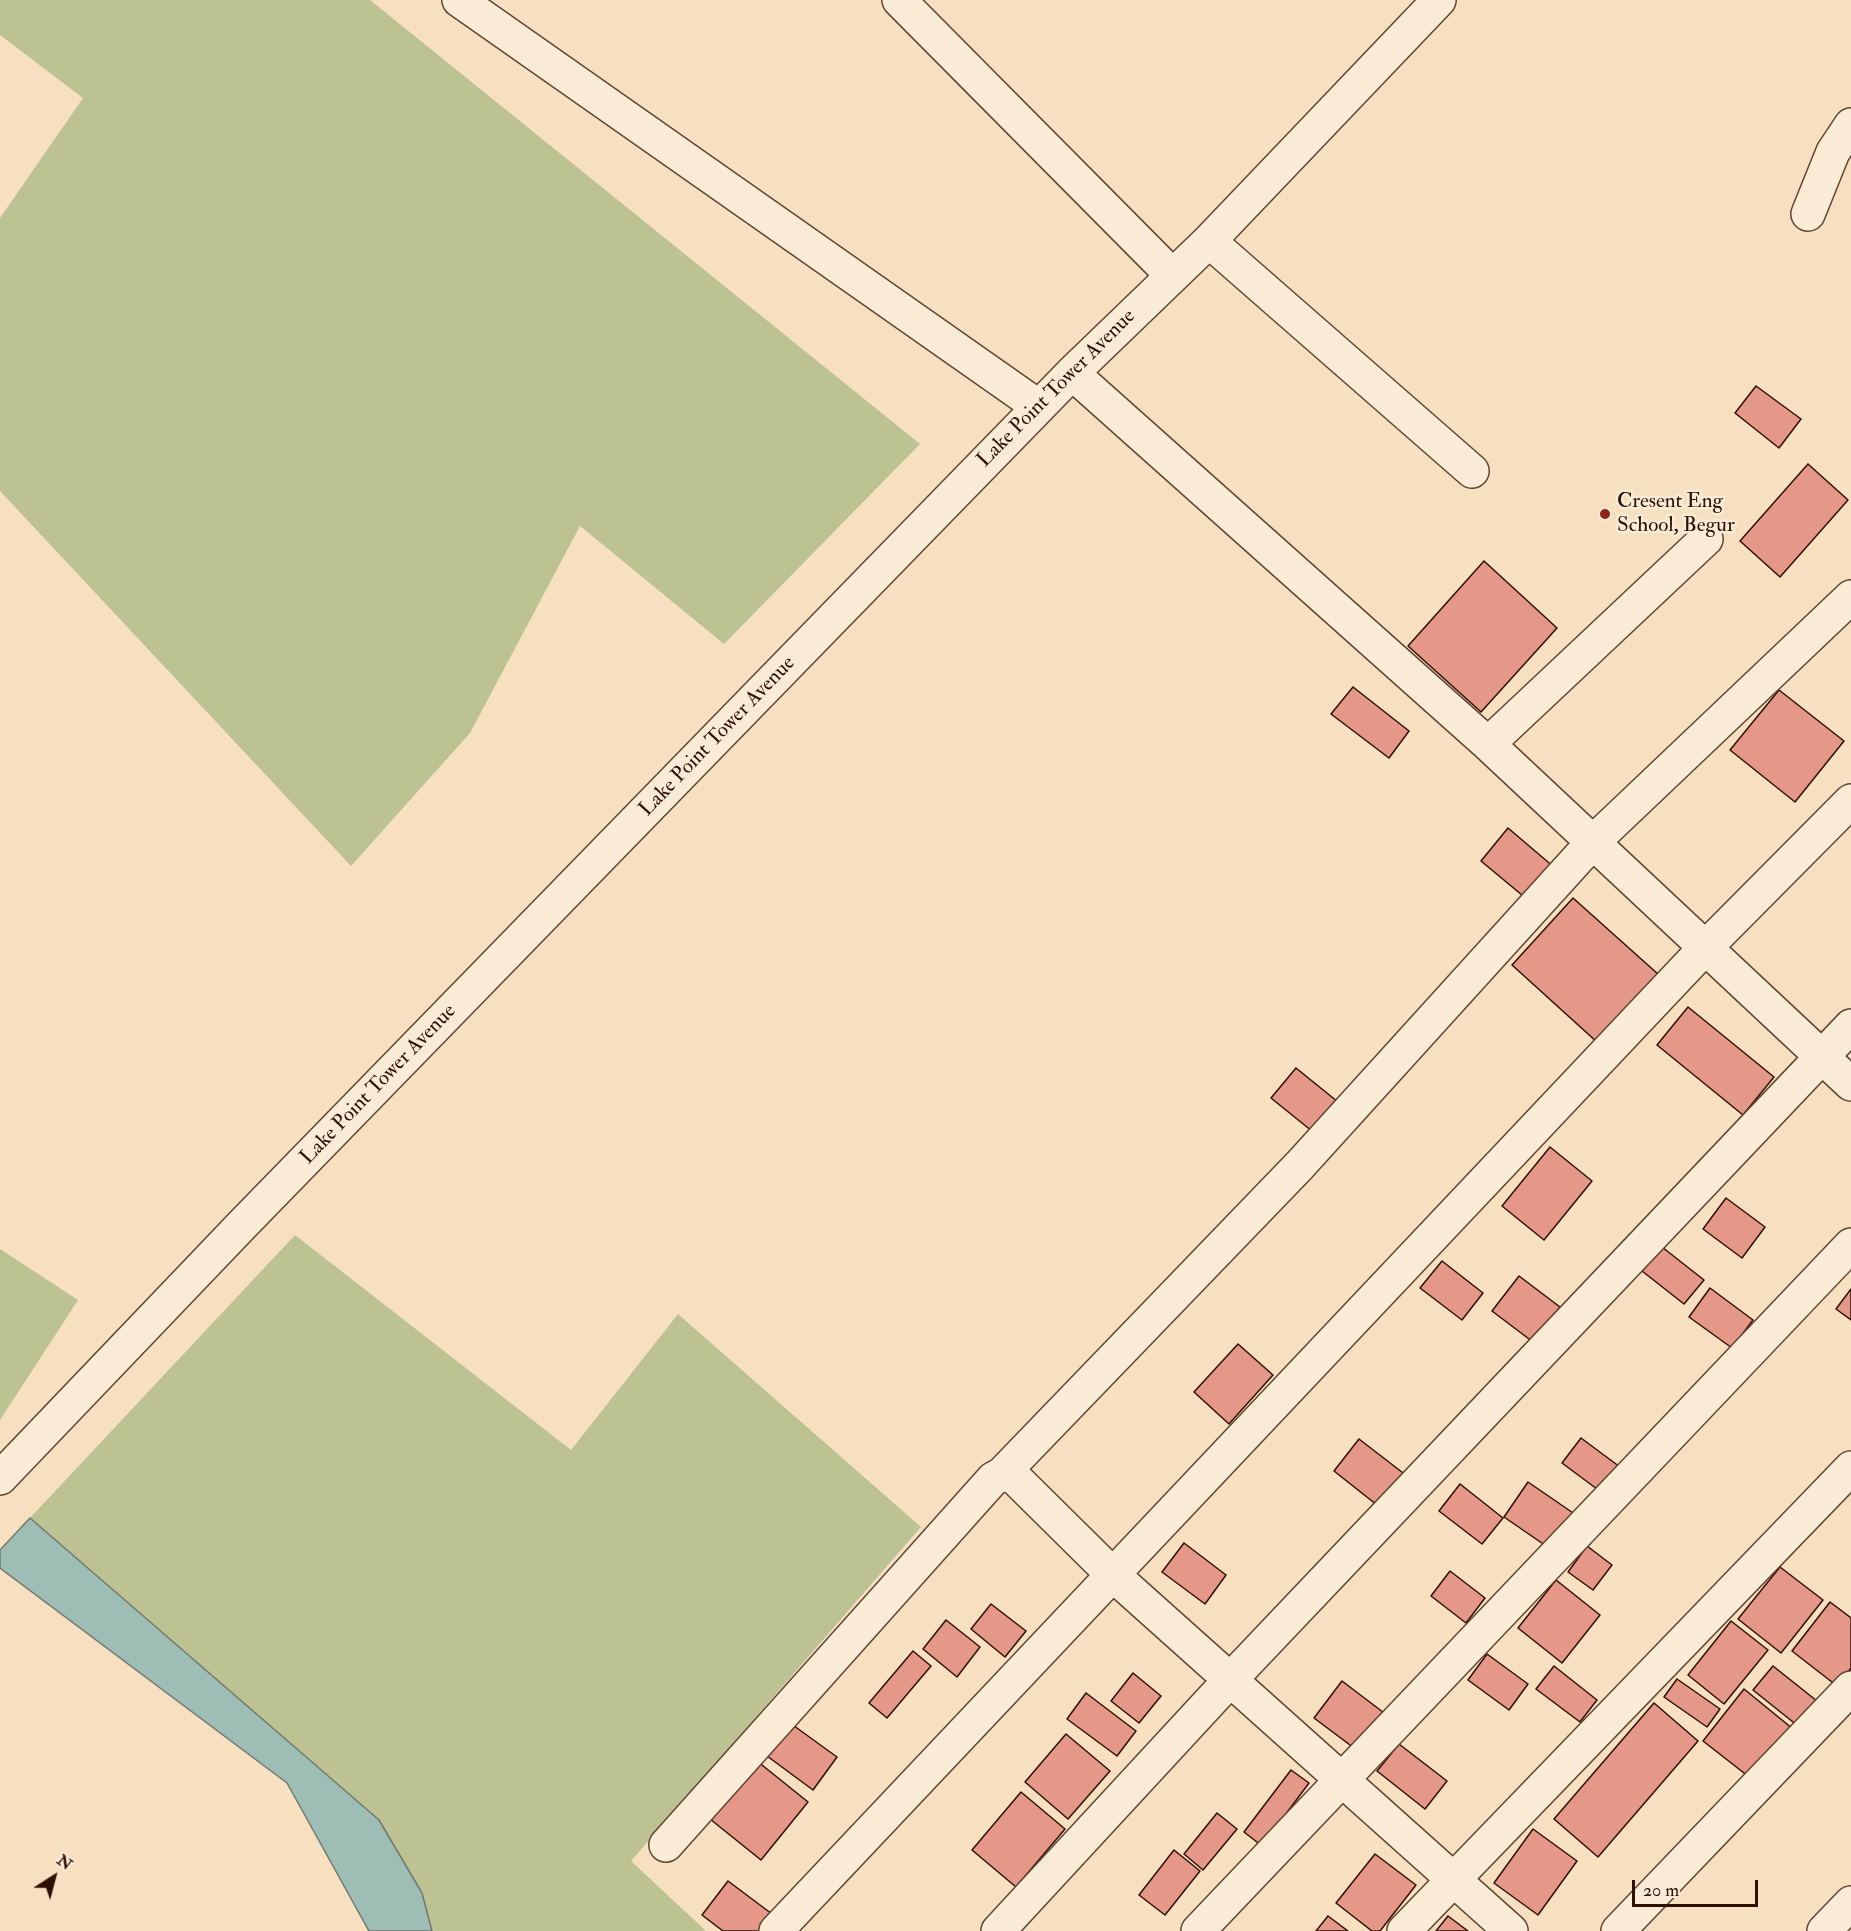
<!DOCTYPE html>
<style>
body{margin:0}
#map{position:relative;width:1851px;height:1931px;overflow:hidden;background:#f6e0c0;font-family:"IM FELL Double Pica",serif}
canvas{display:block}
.north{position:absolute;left:24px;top:1847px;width:60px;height:60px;-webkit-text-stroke:4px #f9ebd6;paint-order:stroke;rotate:36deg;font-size:16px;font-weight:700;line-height:24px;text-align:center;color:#311004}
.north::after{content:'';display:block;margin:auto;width:21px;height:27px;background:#311004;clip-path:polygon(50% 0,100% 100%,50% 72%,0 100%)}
.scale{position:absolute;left:1632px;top:1880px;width:126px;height:27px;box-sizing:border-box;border:3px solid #311004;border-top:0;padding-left:8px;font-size:18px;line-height:21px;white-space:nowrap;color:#311004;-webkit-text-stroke:4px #f9ebd6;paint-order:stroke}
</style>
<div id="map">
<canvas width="1851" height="1931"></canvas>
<div class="north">N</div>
<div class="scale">20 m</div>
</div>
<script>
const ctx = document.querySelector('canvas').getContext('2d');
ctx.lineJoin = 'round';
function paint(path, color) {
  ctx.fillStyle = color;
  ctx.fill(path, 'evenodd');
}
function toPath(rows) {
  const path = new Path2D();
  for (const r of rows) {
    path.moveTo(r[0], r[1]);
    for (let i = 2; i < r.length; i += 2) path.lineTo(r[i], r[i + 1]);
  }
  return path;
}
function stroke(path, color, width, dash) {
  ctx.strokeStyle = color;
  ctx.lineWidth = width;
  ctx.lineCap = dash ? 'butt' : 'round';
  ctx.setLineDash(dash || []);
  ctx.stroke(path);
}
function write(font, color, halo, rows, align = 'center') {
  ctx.font = font + ' "IM FELL Double Pica",serif';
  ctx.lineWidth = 5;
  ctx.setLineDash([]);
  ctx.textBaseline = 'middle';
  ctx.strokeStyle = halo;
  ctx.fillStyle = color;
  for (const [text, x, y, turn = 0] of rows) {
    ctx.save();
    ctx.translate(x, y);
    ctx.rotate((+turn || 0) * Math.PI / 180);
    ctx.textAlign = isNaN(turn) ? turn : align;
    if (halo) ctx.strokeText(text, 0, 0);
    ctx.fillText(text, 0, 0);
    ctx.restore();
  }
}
paint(toPath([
 [0,0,370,0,920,444,724,644,580,526,470,733,351,866,0,491,0,218,83,98,0,35],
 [295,1235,571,1450,678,1314,921,1527,631,1861,706,1931,432,1931,422,1893,379,1820,30,1518],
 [0,1249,78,1300,0,1420]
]), '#bdc292');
const water = toPath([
 [30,1518,379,1820,422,1893,432,1931,369,1931,287,1783,0,1568,0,1550,30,1518]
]);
paint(water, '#9dbdb5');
stroke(water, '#72786e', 1.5);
const building = toPath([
 [1756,386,1801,419,1779,448,1735,413,1756,386],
 [1808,464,1848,500,1780,577,1740,541,1808,464],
 [1484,561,1557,628,1481,712,1408,646,1484,561],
 [1353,687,1409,731,1389,758,1331,714,1353,687],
 [1779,690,1844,741,1795,802,1730,750,1779,690],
 [1508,828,1555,868,1528,900,1481,861,1508,828],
 [1573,898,1659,975,1598,1043,1512,965,1573,898],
 [1688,1007,1774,1077,1743,1115,1657,1045,1688,1007],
 [1296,1068,1343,1106,1318,1136,1271,1098,1296,1068],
 [1550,1147,1592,1181,1544,1240,1502,1206,1550,1147],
 [1726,1198,1765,1227,1742,1258,1703,1229,1726,1198],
 [1662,1247,1704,1280,1684,1304,1642,1271,1662,1247],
 [1442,1261,1483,1293,1462,1320,1420,1288,1442,1261],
 [1519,1276,1560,1307,1533,1342,1492,1311,1519,1276],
 [1710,1288,1753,1320,1732,1348,1689,1317,1710,1288],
 [1851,1289,1851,1320,1836,1309,1851,1289],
 [1238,1344,1273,1375,1229,1424,1194,1392,1238,1344],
 [1581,1438,1624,1470,1605,1495,1562,1463,1581,1438],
 [1359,1439,1407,1476,1382,1509,1334,1471,1359,1439],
 [1528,1482,1576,1515,1552,1550,1504,1517,1528,1482],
 [1460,1484,1503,1518,1482,1544,1439,1511,1460,1484],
 [1184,1543,1226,1575,1205,1604,1162,1572,1184,1543],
 [1587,1546,1612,1565,1593,1590,1568,1572,1587,1546],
 [1780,1567,1823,1600,1781,1653,1738,1619,1780,1567],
 [1450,1571,1485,1598,1466,1623,1431,1596,1450,1571],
 [1556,1580,1600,1615,1562,1663,1518,1628,1556,1580],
 [1830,1602,1851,1618,1851,1668,1837,1686,1792,1651,1830,1602],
 [991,1604,1026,1631,1005,1657,971,1629,991,1604],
 [946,1620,980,1647,957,1677,923,1649,946,1620],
 [1731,1621,1768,1650,1724,1704,1688,1675,1731,1621],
 [913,1651,931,1666,887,1718,869,1703,913,1651],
 [1487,1654,1528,1684,1509,1710,1468,1680,1487,1654],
 [1554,1666,1597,1700,1580,1722,1536,1689,1554,1666],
 [1773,1666,1822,1705,1803,1730,1753,1690,1773,1666],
 [1133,1673,1161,1696,1139,1723,1111,1701,1133,1673],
 [1677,1679,1720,1709,1707,1727,1664,1697,1677,1679],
 [1342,1681,1392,1719,1362,1754,1314,1718,1342,1681],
 [1744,1689,1793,1729,1753,1780,1703,1741,1744,1689],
 [1086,1693,1136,1731,1117,1756,1067,1719,1086,1693],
 [1654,1703,1698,1741,1598,1857,1554,1819,1654,1703],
 [790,1723,837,1757,813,1790,767,1756,790,1723],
 [1066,1734,1110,1771,1068,1819,1025,1782,1066,1734],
 [1399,1744,1447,1781,1425,1809,1377,1771,1399,1744],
 [757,1761,808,1802,761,1860,710,1819,757,1761],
 [1291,1770,1309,1783,1262,1846,1244,1832,1291,1770],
 [1021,1792,1065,1829,1016,1887,972,1850,1021,1792],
 [1217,1813,1237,1829,1203,1870,1184,1854,1217,1813],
 [1533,1829,1577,1861,1538,1915,1494,1883,1533,1829],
 [1174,1850,1200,1871,1165,1915,1139,1895,1174,1850],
 [1375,1854,1416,1885,1380,1931,1372,1931,1336,1903,1375,1854],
 [728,1881,772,1914,759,1931,723,1931,702,1915,728,1881],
 [1328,1916,1348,1931,1316,1931,1328,1916],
 [1448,1916,1468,1931,1436,1931,1448,1916]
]);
paint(building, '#e59887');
stroke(building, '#311004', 1.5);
const minor = toPath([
 [459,0,1039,407],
 [899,0,1172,275],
 [1808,214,1833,152,1851,125],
 [1209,241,1472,471],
 [1072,373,1488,744,1851,1084],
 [1488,744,1706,539],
 [1002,1474,1014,1477,1112,1574,1511,1931],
 [0,1478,242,1225,1072,373,1209,241,1439,0],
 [666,1845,993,1479,1002,1474,1300,1165,1593,842,1851,597],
 [776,1931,1705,948,1851,801],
 [998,1931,1230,1680,1851,1026],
 [1198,1931,1851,1245],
 [1404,1931,1851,1468],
 [1618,1931,1851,1688],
 [1824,1931,1851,1903]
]);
stroke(minor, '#624433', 36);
stroke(minor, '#f9ebd6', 33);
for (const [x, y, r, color] of [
 [1605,514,6,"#8f2418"]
]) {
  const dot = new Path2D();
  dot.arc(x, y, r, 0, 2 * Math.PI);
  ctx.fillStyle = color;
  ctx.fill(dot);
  stroke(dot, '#f9ebd6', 2);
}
write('21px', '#311004', '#f9ebd6', [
 ["Lake Point Tower Avenue",1057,389,-45],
 ["Lake Point Tower Avenue",718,737,-46],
 ["Lake Point Tower Avenue",379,1085,-46]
]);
write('21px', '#311004', '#f9ebd6', [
 ["Cresent Eng",1617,502],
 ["School, Begur",1617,526]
], 'left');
</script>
